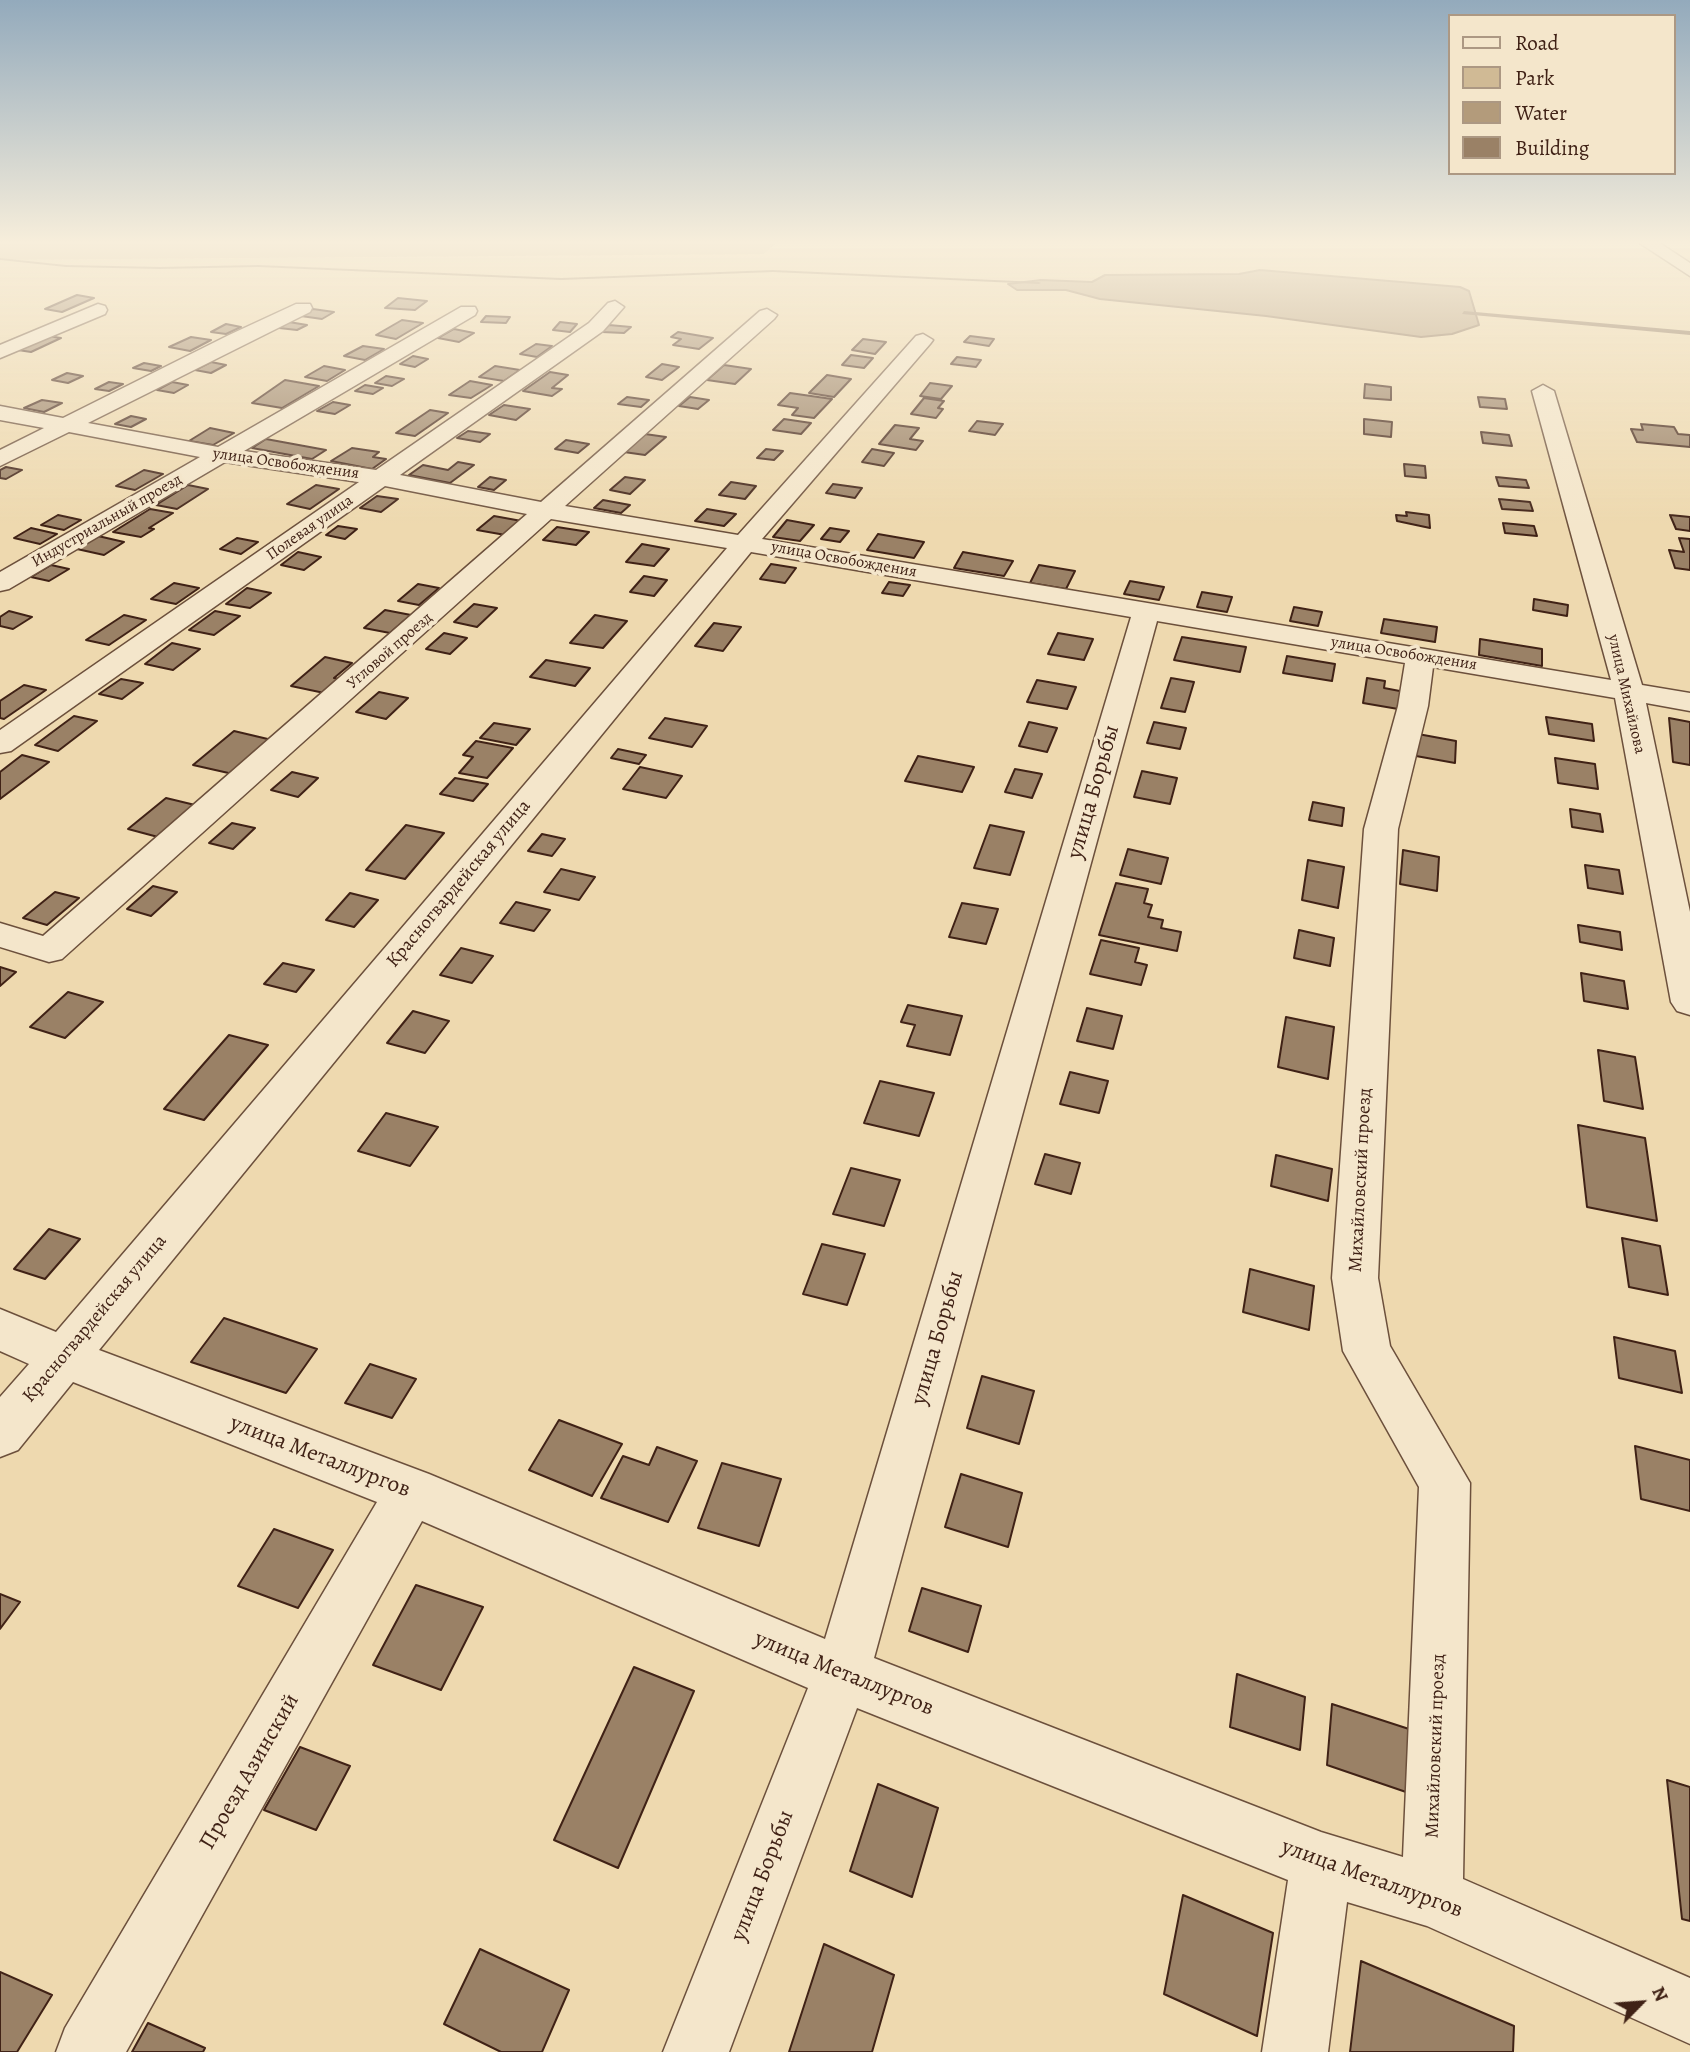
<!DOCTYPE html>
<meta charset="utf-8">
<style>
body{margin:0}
#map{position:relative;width:1690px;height:2052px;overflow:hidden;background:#eed9af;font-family:Alegreya,serif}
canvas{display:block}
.legend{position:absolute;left:1448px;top:14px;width:228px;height:161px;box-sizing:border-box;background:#f4e6cb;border:2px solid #ac9883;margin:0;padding:9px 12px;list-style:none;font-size:21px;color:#402216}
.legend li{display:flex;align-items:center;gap:14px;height:35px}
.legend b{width:35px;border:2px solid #ac9883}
.north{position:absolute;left:1606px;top:1968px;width:70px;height:70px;-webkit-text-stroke:5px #f4e6cb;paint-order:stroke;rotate:65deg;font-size:19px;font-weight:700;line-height:28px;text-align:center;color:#402216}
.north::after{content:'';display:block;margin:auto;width:24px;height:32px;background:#402216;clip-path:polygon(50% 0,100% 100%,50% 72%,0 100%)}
</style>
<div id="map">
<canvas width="1690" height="2052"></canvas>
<ul class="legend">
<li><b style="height:9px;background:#f4e6cb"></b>Road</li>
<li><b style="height:19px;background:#d0ba95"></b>Park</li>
<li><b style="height:19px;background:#b39b7b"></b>Water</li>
<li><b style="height:19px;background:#9a8166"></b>Building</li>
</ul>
<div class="north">N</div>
</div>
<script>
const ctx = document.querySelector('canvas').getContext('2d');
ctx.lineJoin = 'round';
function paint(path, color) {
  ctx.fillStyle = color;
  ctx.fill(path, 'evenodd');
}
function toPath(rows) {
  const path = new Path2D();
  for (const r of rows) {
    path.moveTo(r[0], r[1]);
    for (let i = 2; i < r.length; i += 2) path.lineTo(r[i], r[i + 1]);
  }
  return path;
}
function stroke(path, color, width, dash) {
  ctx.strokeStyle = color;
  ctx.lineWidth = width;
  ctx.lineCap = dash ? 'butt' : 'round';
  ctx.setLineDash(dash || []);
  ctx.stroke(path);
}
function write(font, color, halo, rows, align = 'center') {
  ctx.font = font + ' Alegreya,serif';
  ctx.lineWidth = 7;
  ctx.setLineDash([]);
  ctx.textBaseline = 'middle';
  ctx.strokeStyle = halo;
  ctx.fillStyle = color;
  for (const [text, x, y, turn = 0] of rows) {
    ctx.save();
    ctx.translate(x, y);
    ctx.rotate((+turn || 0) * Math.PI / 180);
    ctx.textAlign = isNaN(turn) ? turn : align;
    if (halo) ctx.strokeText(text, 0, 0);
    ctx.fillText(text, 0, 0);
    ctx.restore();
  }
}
paint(toPath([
 [0,240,779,240,764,254,0,260]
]), '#d0ba95');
const water = toPath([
 [1260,270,1460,287,1469,291,1479,325,1452,334,1421,337,1266,316,1100,299,1066,290,1017,290,1008,284,1041,280,1092,282,1105,275,1239,274,1260,270]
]);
paint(water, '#b39b7b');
stroke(water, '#856b53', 2);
paint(toPath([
 [0,258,66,265,160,267,258,265,561,278,773,270,1039,282,1041,283,1039,284,773,272,561,280,258,267,160,269,66,267,0,260,0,258],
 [1464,311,1690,331,1690,335,1462,314,1464,311]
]), '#856b53');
const building = toPath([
 [77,295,94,298,62,312,45,309,77,295],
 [398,298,427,301,415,310,385,308,398,298],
 [313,309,334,312,322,319,301,316,313,309],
 [486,316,510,317,506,323,481,322,486,316],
 [402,320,423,323,396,339,376,335,402,320],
 [289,322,307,325,297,330,279,328,289,322],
 [560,322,577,324,570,332,553,330,560,322],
 [226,324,241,327,226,334,211,332,226,324],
 [609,325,631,327,624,333,602,332,609,325],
 [454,329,474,333,459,342,438,338,454,329],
 [678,332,713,338,699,349,673,345,681,339,671,337,678,332],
 [48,336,61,338,31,352,18,350,48,336],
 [970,336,994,339,989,346,964,342,970,336],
 [191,337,211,340,190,351,169,347,191,337],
 [863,339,886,342,875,354,852,350,863,339],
 [536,344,552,346,537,357,520,354,536,344],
 [363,346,384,349,365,360,344,356,363,346],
 [851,355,873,358,864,368,842,365,851,355],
 [413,356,428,359,415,367,400,364,413,356],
 [957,357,981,360,976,367,951,364,957,357],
 [211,362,226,365,211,373,195,370,211,362],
 [144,363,161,366,151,371,133,368,144,363],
 [662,364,679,367,662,380,646,377,662,364],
 [724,365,751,369,735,384,707,380,724,365],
 [324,366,345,370,327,381,305,377,324,366],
 [495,366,520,370,504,381,479,377,495,366],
 [550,372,568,375,552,388,562,389,552,396,523,391,550,372],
 [67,373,83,376,68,383,52,380,67,373],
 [827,375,851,379,834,397,809,393,827,375],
 [386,376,404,379,392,386,375,383,386,376],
 [285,380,319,386,282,408,252,403,285,380],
 [470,381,492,385,471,398,449,395,470,381],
 [109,382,123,384,109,391,95,389,109,382],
 [172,382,188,385,174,393,157,390,172,382],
 [930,383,952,386,941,399,920,396,930,383],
 [1365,384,1391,387,1391,400,1364,398,1365,384],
 [365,385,383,388,373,394,355,391,365,385],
 [790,393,832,399,814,418,792,415,798,408,778,405,790,393],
 [627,397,649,400,641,407,618,404,627,397],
 [690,397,709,400,698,409,679,406,690,397],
 [1478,397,1505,399,1507,409,1480,407,1478,397],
 [924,398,944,401,938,408,943,409,936,418,911,414,924,398],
 [42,400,62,403,44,412,24,408,42,400],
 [333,402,350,405,335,414,317,411,333,402],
 [504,405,530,409,516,420,489,415,504,405],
 [430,410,448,413,415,436,396,433,430,410],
 [131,416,146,419,131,427,115,424,131,416],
 [784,419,811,423,801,434,773,430,784,419],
 [1364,419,1392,422,1391,437,1364,434,1364,419],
 [977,421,1003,424,995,435,969,431,977,421],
 [1641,424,1674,427,1678,434,1690,435,1690,447,1637,442,1631,429,1643,430,1641,424],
 [895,425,919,428,910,439,923,441,916,450,879,444,895,425],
 [210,428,234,433,213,445,189,441,210,428],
 [468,431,490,434,480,442,457,438,468,431],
 [1481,432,1509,435,1512,446,1483,443,1481,432],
 [645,434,666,437,645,455,624,452,645,434],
 [266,439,326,450,312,459,252,448,266,439],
 [566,440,589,444,578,453,555,449,566,440],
 [352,448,379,452,373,457,386,459,372,469,331,461,352,448],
 [766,449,783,451,774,460,757,458,766,449],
 [872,449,894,453,884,466,862,462,872,449],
 [458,462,474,465,450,483,409,475,423,465,448,470,458,462],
 [1404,464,1425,466,1426,478,1405,476,1404,464],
 [6,467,22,470,6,479,0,478,0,470,6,467],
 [144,470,163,474,135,490,116,486,144,470],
 [490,477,506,480,494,490,478,487,490,477],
 [625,477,645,480,630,494,610,490,625,477],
 [1496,477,1526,480,1529,488,1499,486,1496,477],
 [731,482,756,486,745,499,719,495,731,482],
 [833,484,862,488,855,498,826,493,833,484],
 [188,485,208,489,177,509,156,505,188,485],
 [316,485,339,489,310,509,287,504,316,485],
 [377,496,398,499,381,512,360,508,377,496],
 [1499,499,1530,502,1533,511,1502,509,1499,499],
 [603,500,630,505,621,513,594,508,603,500],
 [150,509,173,513,149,528,154,529,141,537,113,532,150,509],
 [707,509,736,514,724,526,695,521,707,509],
 [1406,512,1429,515,1430,528,1397,521,1396,515,1407,516,1406,512],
 [58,515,81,520,64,530,41,525,58,515],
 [1670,515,1690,517,1690,531,1676,529,1670,515],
 [494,516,527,522,511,536,477,530,494,516],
 [787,520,814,525,800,541,773,537,787,520],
 [1503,523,1534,526,1537,536,1505,533,1503,523],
 [338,526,357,529,345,539,326,535,338,526],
 [557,527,589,532,576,545,543,540,557,527],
 [31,528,57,534,40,544,14,538,31,528],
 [830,528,849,531,840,542,821,539,830,528],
 [878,534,924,542,914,558,867,550,878,534],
 [98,536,124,542,104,555,77,549,98,536],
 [237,538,258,542,241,554,220,549,237,538],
 [1679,538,1690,539,1690,570,1675,568,1669,550,1684,552,1679,538],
 [642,544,669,549,654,566,626,562,642,544],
 [298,552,321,557,304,570,281,565,298,552],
 [963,552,1013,561,1004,576,954,568,963,552],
 [771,564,796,568,785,583,760,579,771,564],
 [51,565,69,569,49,581,31,577,51,565],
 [1039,565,1075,571,1066,589,1030,583,1039,565],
 [644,576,667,580,654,596,630,592,644,576],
 [1130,581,1164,587,1159,600,1124,594,1130,581],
 [889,582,910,585,903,596,882,593,889,582],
 [174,583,199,588,176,604,151,599,174,583],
 [418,584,439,588,419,605,398,601,418,584],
 [247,588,271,593,250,608,226,604,247,588],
 [1202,592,1232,597,1227,612,1197,607,1202,592],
 [1534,599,1568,605,1567,616,1533,610,1534,599],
 [474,604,497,608,477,627,454,622,474,604],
 [1294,607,1322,612,1318,626,1290,621,1294,607],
 [385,610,411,615,390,633,364,628,385,610],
 [9,611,32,617,13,629,0,626,0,617,9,611],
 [215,611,240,616,214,635,189,630,215,611],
 [124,615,146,620,109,645,86,640,124,615],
 [595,615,627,621,603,648,570,643,595,615],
 [1384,619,1437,627,1435,642,1381,633,1384,619],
 [714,623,741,627,723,651,695,646,714,623],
 [444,633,467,638,450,654,426,649,444,633],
 [1058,633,1093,639,1084,660,1048,654,1058,633],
 [1182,637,1246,647,1240,672,1174,660,1182,637],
 [1480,639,1542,649,1542,666,1479,655,1480,639],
 [172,643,200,649,173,670,145,664,172,643],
 [1287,656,1335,664,1332,681,1283,673,1287,656],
 [325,657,352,663,334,678,345,680,329,694,291,686,325,657],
 [546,660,590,668,575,686,530,677,546,660],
 [1171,678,1194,682,1185,712,1161,708,1171,678],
 [1367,678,1385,681,1384,688,1405,692,1404,710,1363,703,1367,678],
 [121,679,143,683,122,699,99,694,121,679],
 [1037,680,1076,687,1067,709,1027,702,1037,680],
 [24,685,46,690,4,719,0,718,0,701,24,685],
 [379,692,408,698,386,719,356,712,379,692],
 [74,716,97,721,58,751,35,745,74,716],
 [1546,717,1592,724,1594,741,1549,734,1546,717],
 [665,718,707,726,692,747,649,738,665,718],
 [1669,718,1690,722,1690,765,1673,762,1669,718],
 [1029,722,1057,728,1047,752,1019,746,1029,722],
 [1154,722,1186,728,1180,749,1147,743,1154,722],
 [494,723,530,729,516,745,480,738,494,723],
 [234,731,272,740,233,774,193,765,234,731],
 [1418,734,1456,741,1455,763,1416,756,1418,734],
 [476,741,513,748,487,778,459,773,473,757,463,755,476,741],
 [618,749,646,755,639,764,611,758,618,749],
 [22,755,49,762,0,799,0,772,22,755],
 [918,756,974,767,962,792,905,781,918,756],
 [1555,758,1595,764,1598,789,1558,783,1555,758],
 [640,767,682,776,666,798,623,789,640,767],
 [1015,769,1042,774,1032,798,1005,792,1015,769],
 [1142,771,1177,778,1170,804,1134,797,1142,771],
 [292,772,318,778,298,797,271,790,292,772],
 [455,778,488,784,473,801,440,794,455,778],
 [166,798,195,805,158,837,128,829,166,798],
 [1313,802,1344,808,1342,826,1309,820,1313,802],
 [1570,809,1600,814,1603,832,1572,827,1570,809],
 [232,823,255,828,233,849,209,843,232,823],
 [406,825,444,833,405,879,366,870,406,825],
 [990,825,1024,832,1010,875,974,868,990,825],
 [542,834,565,839,552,856,528,851,542,834],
 [1128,849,1168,858,1161,884,1120,875,1128,849],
 [1403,850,1439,857,1437,891,1400,884,1403,850],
 [1308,860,1344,867,1338,908,1302,900,1308,860],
 [1585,865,1619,870,1623,894,1588,888,1585,865],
 [561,869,595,877,579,900,544,892,561,869],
 [1116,883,1148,889,1144,903,1152,905,1148,917,1163,920,1161,928,1181,932,1177,951,1099,935,1116,883],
 [153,886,177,892,151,916,127,909,153,886],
 [55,892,79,898,47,925,23,918,55,892],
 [350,893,378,900,354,927,326,920,350,893],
 [516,902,550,910,534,931,500,923,516,902],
 [962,903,998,909,986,944,949,937,962,903],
 [1578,925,1620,932,1622,950,1580,942,1578,925],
 [1299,930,1334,938,1330,966,1294,958,1299,930],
 [1101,940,1139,948,1135,962,1147,965,1141,985,1090,974,1101,940],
 [461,948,493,956,472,983,440,975,461,948],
 [283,963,314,970,296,992,264,984,283,963],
 [0,967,16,972,0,986,0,967],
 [1581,973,1624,981,1628,1009,1584,1001,1581,973],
 [68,992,103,1002,65,1038,30,1027,68,992],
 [908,1005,962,1016,950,1055,907,1046,915,1025,901,1022,908,1005],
 [1087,1008,1122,1016,1113,1049,1077,1041,1087,1008],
 [413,1011,449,1021,425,1053,387,1043,413,1011],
 [1286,1017,1334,1027,1328,1079,1278,1067,1286,1017],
 [229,1035,268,1045,204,1120,164,1109,229,1035],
 [1598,1050,1635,1057,1643,1109,1604,1101,1598,1050],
 [1070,1072,1108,1081,1099,1113,1060,1104,1070,1072],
 [880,1081,934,1093,919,1136,864,1123,880,1081],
 [386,1113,438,1127,410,1166,358,1151,386,1113],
 [1578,1125,1645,1138,1657,1221,1587,1207,1578,1125],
 [1045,1154,1080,1163,1071,1194,1035,1184,1045,1154],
 [1276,1155,1332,1169,1328,1201,1271,1186,1276,1155],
 [851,1168,900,1180,884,1226,833,1214,851,1168],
 [49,1229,80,1239,45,1279,14,1269,49,1229],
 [1622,1238,1660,1246,1668,1295,1629,1287,1622,1238],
 [822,1244,865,1254,847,1305,803,1294,822,1244],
 [1250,1269,1314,1286,1309,1330,1243,1312,1250,1269],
 [224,1318,317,1349,286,1393,191,1362,224,1318],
 [1614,1337,1675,1351,1682,1393,1619,1378,1614,1337],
 [370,1364,416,1379,392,1418,345,1403,370,1364],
 [982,1376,1034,1391,1019,1444,967,1428,982,1376],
 [559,1420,622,1444,592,1496,529,1470,559,1420],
 [1635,1446,1690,1460,1690,1511,1641,1499,1635,1446],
 [657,1447,697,1461,668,1522,601,1498,623,1456,649,1465,657,1447],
 [722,1463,781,1479,759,1546,698,1528,722,1463],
 [961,1474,1022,1493,1008,1547,945,1527,961,1474],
 [274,1529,333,1550,298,1608,238,1586,274,1529],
 [416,1585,483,1607,441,1690,373,1665,416,1585],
 [922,1588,981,1606,968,1652,909,1631,922,1588],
 [0,1594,20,1602,0,1629,0,1594],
 [634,1667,694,1691,618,1868,554,1840,634,1667],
 [1237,1674,1305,1697,1300,1750,1230,1727,1237,1674],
 [1332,1704,1409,1729,1406,1792,1327,1765,1332,1704],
 [300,1747,350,1766,316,1830,264,1810,300,1747],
 [1667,1780,1690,1787,1690,1921,1682,1919,1667,1780],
 [878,1784,938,1808,912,1897,850,1871,878,1784],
 [1183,1895,1273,1933,1257,2036,1164,1994,1183,1895],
 [824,1944,894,1975,872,2052,789,2052,824,1944],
 [480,1949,569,1990,542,2052,501,2052,444,2024,480,1949],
 [1361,1961,1514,2026,1513,2052,1350,2052,1361,1961],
 [0,1972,52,1995,17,2052,0,2052,0,1972],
 [148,2023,205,2048,203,2052,132,2052,148,2023]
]);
paint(building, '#9a8166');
stroke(building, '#402216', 2);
const minor = toPath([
 [1635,240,1655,240,1690,263,1690,276,1635,240],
 [615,301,624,307,603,331,400,475,541,502,760,311,767,309,777,315,774,319,565,506,738,535,916,336,923,334,933,340,930,344,762,539,1611,680,1532,391,1543,385,1554,391,1642,685,1690,693,1690,711,1646,703,1690,912,1690,1015,1677,1011,1671,1002,1615,698,1433,667,1428,706,1398,829,1378,1278,1390,1346,1470,1483,1463,1879,1690,1978,1690,2044,1427,1926,1347,1902,1328,2052,1262,2052,1288,1880,857,1708,729,2052,663,2052,808,1688,422,1521,126,2052,56,2052,65,2028,377,1502,73,1382,18,1450,0,1457,0,1397,29,1364,0,1351,0,1309,56,1332,727,548,551,519,62,959,49,962,0,947,0,923,43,936,527,514,385,486,11,751,0,753,0,730,359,482,225,462,9,589,0,591,0,572,200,457,69,432,0,466,0,450,44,428,0,420,0,406,63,418,229,335,296,304,310,304,312,308,310,312,88,423,218,447,461,307,475,307,477,311,475,315,244,451,376,470,589,323,608,303,615,301],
 [751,552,1131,617,825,1639,429,1474,99,1350,751,552],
 [1157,621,1405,663,1398,706,1364,829,1332,1278,1343,1351,1419,1487,1403,1857,1321,1832,874,1658,1157,621],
 [98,304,105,306,107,310,105,314,0,358,0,345,98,304]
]);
stroke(minor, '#6c503c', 3);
paint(minor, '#f4e6cb');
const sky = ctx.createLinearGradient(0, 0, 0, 527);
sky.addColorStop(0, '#93aabc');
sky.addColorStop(0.46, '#f7eedb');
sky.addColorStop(1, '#f7eedb00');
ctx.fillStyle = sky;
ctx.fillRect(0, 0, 1690, 527);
write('16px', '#402216', '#f4e6cb', [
 ["улица Освобождения",286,464,8],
 ["Индустриальный проезд",107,521,-30],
 ["Полевая улица",310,528,-35],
 ["улица Освобождения",844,560,10],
 ["Угловой проезд",390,651,-41],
 ["улица Освобождения",1404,654,9],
 ["улица Михайлова",1626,694,77]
]);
write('19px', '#402216', '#f4e6cb', [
 ["Красногвардейская улица",459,884,-50],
 ["Михайловский проезд",1361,1180,-87],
 ["Красногвардейская улица",95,1319,-50],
 ["Михайловский проезд",1436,1746,-88]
]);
write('23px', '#402216', '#f4e6cb', [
 ["улица Борьбы",1094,792,-74],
 ["улица Борьбы",938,1338,-74],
 ["улица Металлургов",320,1457,21],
 ["улица Металлургов",844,1674,22],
 ["Проезд Азинский",250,1772,-60],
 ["улица Борьбы",763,1876,-69],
 ["улица Металлургов",1372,1879,20]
]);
</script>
